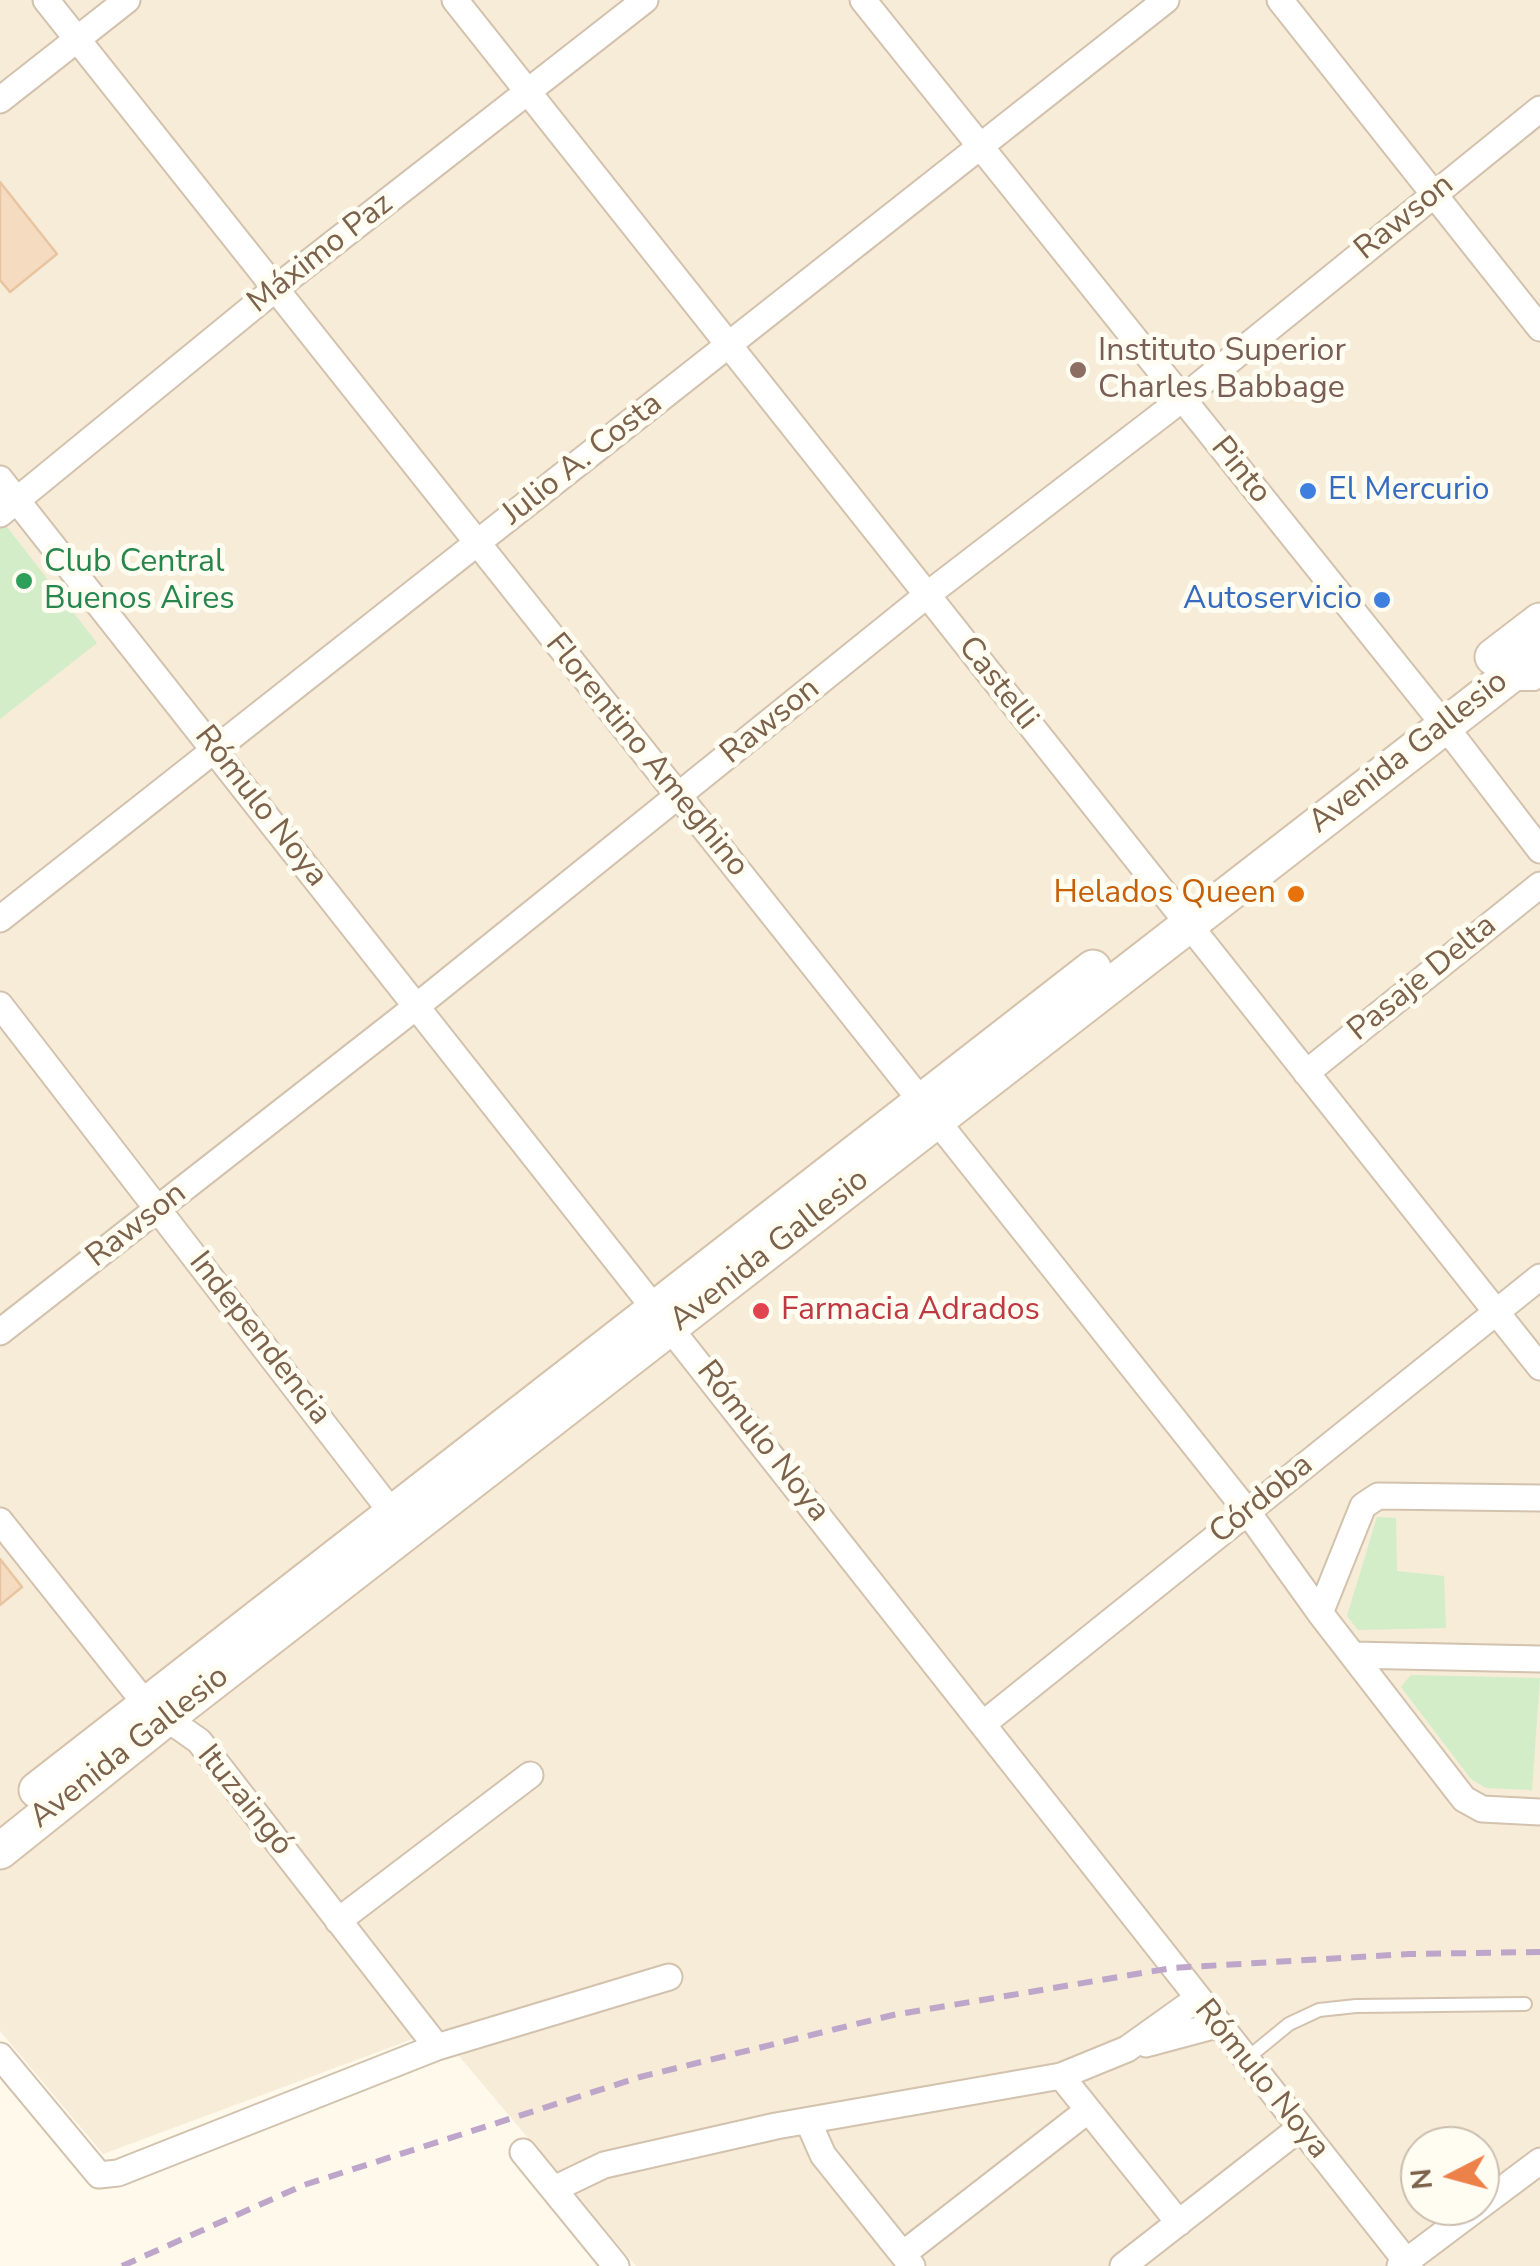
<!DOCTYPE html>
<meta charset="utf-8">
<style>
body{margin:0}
#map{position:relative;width:1540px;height:2266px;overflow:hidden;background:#fef9eb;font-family:"Nunito Sans",sans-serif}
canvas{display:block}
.north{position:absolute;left:1400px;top:2126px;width:100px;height:100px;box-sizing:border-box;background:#fffcf2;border:2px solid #cbbeaf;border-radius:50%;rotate:264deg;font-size:28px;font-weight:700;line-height:40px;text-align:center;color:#7c624b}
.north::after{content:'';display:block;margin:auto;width:35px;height:45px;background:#ed814a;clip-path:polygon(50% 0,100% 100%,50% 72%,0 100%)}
</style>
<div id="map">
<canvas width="1540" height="2266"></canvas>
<div class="north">N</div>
</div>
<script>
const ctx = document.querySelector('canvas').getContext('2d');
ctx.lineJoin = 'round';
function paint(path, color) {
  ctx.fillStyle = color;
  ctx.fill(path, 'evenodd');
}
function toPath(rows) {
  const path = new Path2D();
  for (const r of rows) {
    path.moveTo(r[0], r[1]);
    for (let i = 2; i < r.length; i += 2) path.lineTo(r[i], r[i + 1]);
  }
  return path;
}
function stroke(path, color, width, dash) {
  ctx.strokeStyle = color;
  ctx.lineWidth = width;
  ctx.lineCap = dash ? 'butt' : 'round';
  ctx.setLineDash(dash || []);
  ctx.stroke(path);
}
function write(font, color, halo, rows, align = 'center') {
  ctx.font = font + ' "Nunito Sans",sans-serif';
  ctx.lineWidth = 10;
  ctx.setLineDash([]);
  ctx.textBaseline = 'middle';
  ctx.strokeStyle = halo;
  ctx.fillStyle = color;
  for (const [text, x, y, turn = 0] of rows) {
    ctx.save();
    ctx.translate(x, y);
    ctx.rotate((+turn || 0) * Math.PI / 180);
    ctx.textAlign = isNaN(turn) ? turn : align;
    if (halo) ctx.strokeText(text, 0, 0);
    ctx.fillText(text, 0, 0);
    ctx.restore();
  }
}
paint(toPath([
 [0,0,1540,0,1540,2266,636,2266,437,2030,103,2154,0,2031],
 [1420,2146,1480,2146,1480,2206,1420,2206]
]), '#f6ecd8');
paint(toPath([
 [0,518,97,643,0,719],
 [1377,1517,1396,1518,1397,1571,1444,1576,1446,1628,1358,1630,1347,1616],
 [1411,1675,1540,1678,1532,1790,1486,1788,1471,1779,1401,1687]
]), '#d2edc7');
const building = toPath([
 [0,182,57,254,10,292,0,280,0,182],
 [0,1559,22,1587,0,1605,0,1559]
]);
paint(building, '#f5dbc0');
stroke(building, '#e9c4a0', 2.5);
const service = toPath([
 [1511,684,1535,684,1540,679],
 [1245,2060,1289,2024,1319,2010,1356,2006,1525,2004]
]);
const minor = toPath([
 [46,0,1247,1511,1320,1613,1464,1799,1482,1809,1540,1812],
 [455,0,1540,1367],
 [863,0,1445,726,1540,850],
 [1280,0,1540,328],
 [0,100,127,0],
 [0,479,1410,2266],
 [0,514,275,289,645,0],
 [0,919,1166,0],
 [0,1005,403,1527],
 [1306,1073,1540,885],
 [0,1332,417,1006,927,595,1182,399,1540,109],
 [0,1521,145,1703,199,1741,437,2047],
 [1320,1613,1363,1506,1378,1496,1540,1498],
 [1353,1655,1540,1659],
 [983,1724,1540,1277],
 [338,1921,530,1775],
 [1146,2044,1217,2025],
 [0,2056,99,2175,118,2173,437,2047,669,1977],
 [1061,2076,1179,2223],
 [808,2121,823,2155,912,2266],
 [523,2152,616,2266],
 [554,2189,604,2165,776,2126,1061,2076,1127,2049,1197,1999],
 [1480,2206,1540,2161],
 [903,2254,1087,2111],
 [1123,2266,1300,2128],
 [1400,2266,1480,2206]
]);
const secondary = toPath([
 [1493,657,1540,621],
 [37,1790,1093,968],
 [0,1851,165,1719,1540,652]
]);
stroke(service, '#d2c2ae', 16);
stroke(minor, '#d2c2ae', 29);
stroke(secondary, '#d5c3ac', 39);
stroke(service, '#fff', 12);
stroke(minor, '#fff', 25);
stroke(secondary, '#fff', 35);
stroke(toPath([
 [122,2266,304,2185,640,2077,893,2015,1172,1968,1409,1954,1540,1952]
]), '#bea6ca', 6, [15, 10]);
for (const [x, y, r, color] of [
 [1078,370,10,"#8d6e63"],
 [1308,491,10,"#3f7fe0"],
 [24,581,10,"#2e9e5b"],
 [1382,600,10,"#3f7fe0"],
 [1296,894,10,"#e8710a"],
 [761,1311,10,"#e0444e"]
]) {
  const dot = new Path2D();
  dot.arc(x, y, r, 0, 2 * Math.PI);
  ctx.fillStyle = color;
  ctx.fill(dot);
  stroke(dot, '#fffcf2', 4);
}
write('32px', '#7c624b', '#fffcf2', [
 ["Rawson",1405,218,-39],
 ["Máximo Paz",321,254,-38],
 ["Julio A. Costa",583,460,-38],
 ["Pinto",1240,471,51],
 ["Castelli",997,684,52],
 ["Rawson",771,722,-39],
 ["Avenida Gallesio",1409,753,-38],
 ["Florentino Ameghino",646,756,51],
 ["Rómulo Noya",260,807,52],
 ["Pasaje Delta",1423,979,-39],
 ["Rawson",137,1226,-38],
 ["Avenida Gallesio",770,1251,-38],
 ["Independencia",259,1339,52],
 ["Rómulo Noya",762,1442,52],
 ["Córdoba",1262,1500,-39],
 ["Avenida Gallesio",130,1748,-38],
 ["Ituzaingó",244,1801,51],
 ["Rómulo Noya",1261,2080,51]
]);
write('32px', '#785e54', '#fffcf2', [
 ["Instituto Superior",1098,352],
 ["Charles Babbage",1098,389]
], 'left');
write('32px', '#366cbe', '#fffcf2', [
 ["El Mercurio",1328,491],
 ["Autoservicio",1362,600,"right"]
], 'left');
write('32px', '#27864d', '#fffcf2', [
 ["Club Central",44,563],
 ["Buenos Aires",44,600]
], 'left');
write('32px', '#c56008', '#fffcf2', [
 ["Helados Queen",1276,894]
], 'right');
write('32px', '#be3a42', '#fffcf2', [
 ["Farmacia Adrados",781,1311]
], 'left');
</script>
